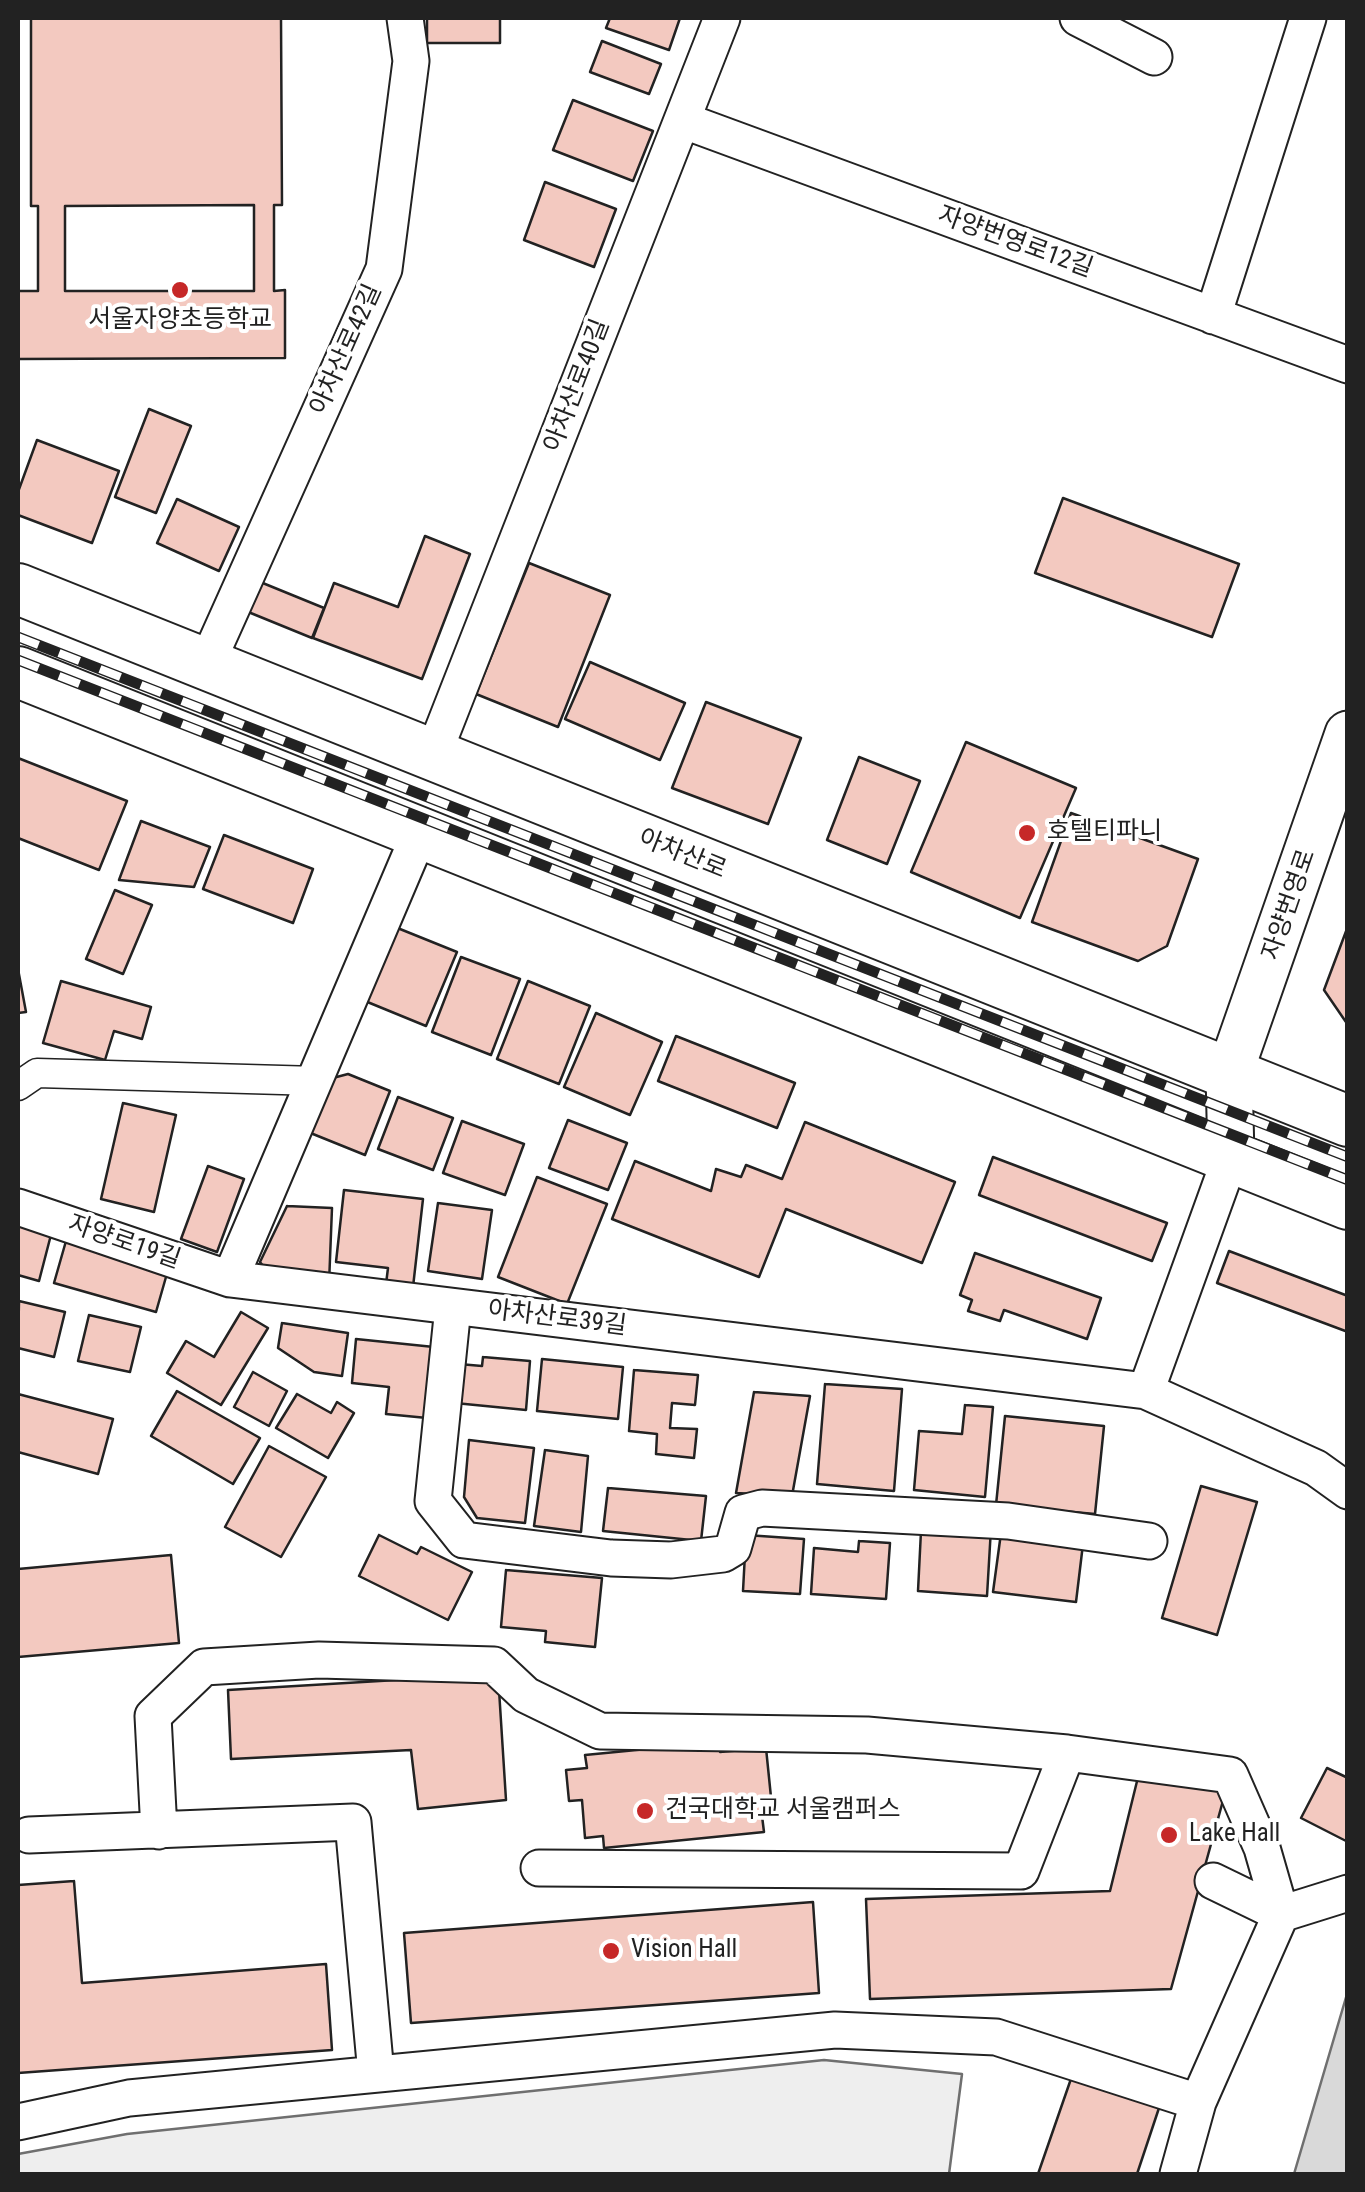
<!DOCTYPE html>
<meta charset="utf-8">
<style>
body{margin:0}
#map{position:relative;width:1365px;height:2192px;overflow:hidden;background:#fff;font-family:"Roboto Condensed",sans-serif}
canvas{display:block}
.frame{position:absolute;inset:0;border:20px solid #222;pointer-events:none}
</style>
<div id="map">
<canvas width="1365" height="2192"></canvas>
<div class="frame"></div>
</div>
<script>
const ctx = document.querySelector('canvas').getContext('2d');
ctx.lineJoin = 'round';
function paint(path, color) {
  ctx.fillStyle = color;
  ctx.fill(path, 'evenodd');
}
function toPath(rows) {
  const path = new Path2D();
  for (const r of rows) {
    path.moveTo(r[0], r[1]);
    for (let i = 2; i < r.length; i += 2) path.lineTo(r[i], r[i + 1]);
  }
  return path;
}
function stroke(path, color, width, dash) {
  ctx.strokeStyle = color;
  ctx.lineWidth = width;
  ctx.lineCap = dash ? 'butt' : 'round';
  ctx.setLineDash(dash || []);
  ctx.stroke(path);
}
function write(font, color, halo, rows, align = 'center') {
  ctx.font = font + ' "Roboto Condensed","Noto Sans KR",sans-serif';
  ctx.lineWidth = 8;
  ctx.setLineDash([]);
  ctx.textBaseline = 'middle';
  ctx.strokeStyle = halo;
  ctx.fillStyle = color;
  for (const [text, x, y, turn = 0] of rows) {
    ctx.save();
    ctx.translate(x, y);
    ctx.rotate((+turn || 0) * Math.PI / 180);
    ctx.textAlign = isNaN(turn) ? turn : align;
    if (halo) ctx.strokeText(text, 0, 0);
    ctx.fillText(text, 0, 0);
    ctx.restore();
  }
}
const green = toPath([
 [824,2060,962,2074,949,2174,18,2174,18,2154,127,2134,824,2060]
]);
paint(green, '#eee');
stroke(green, '#6f6f6f', 2.5);
const water = toPath([
 [1347,1994,1347,2174,1294,2174,1347,1994]
]);
paint(water, '#d9d9d9');
stroke(water, '#6f6f6f', 2.5);
const building = toPath([
 [31,18,281,18,282,205,274,205,274,291,285,290,285,358,18,359,18,291,38,291,38,206,31,206,31,18],
 [254,205,254,291,65,291,65,206,254,205],
 [427,18,500,18,500,43,427,43,427,18],
 [610,18,680,18,669,50,606,28,610,18],
 [602,41,661,64,649,94,590,72,602,41],
 [573,100,653,131,633,181,553,150,573,100],
 [545,182,616,209,594,267,524,240,545,182],
 [149,409,191,426,156,513,115,497,149,409],
 [37,440,119,471,92,543,18,515,18,492,37,440],
 [1063,498,1239,564,1212,637,1035,573,1063,498],
 [177,499,239,527,219,571,157,543,177,499],
 [425,536,470,554,422,679,313,638,334,583,398,607,425,536],
 [529,563,610,595,558,727,476,694,529,563],
 [248,577,324,608,312,638,236,607,248,577],
 [590,662,685,703,660,760,565,719,590,662],
 [706,702,801,738,768,824,672,788,706,702],
 [966,742,1076,788,1020,918,911,872,966,742],
 [859,757,920,781,887,864,827,840,859,757],
 [18,758,127,801,99,870,18,838,18,758],
 [1071,813,1198,859,1167,946,1138,961,1032,922,1071,813],
 [141,821,210,847,194,887,119,880,141,821],
 [224,835,313,869,293,923,203,889,224,835],
 [115,890,152,905,123,974,86,959,115,890],
 [1348,926,1348,1025,1324,990,1348,926],
 [395,927,457,952,426,1026,365,1001,395,927],
 [461,957,520,979,491,1055,432,1032,461,957],
 [18,969,26,1012,18,1013,18,969],
 [61,981,151,1007,142,1039,114,1031,105,1060,43,1043,61,981],
 [528,981,590,1006,559,1084,497,1059,528,981],
 [596,1013,662,1042,630,1115,564,1087,596,1013],
 [676,1036,795,1083,777,1128,658,1081,676,1036],
 [348,1074,390,1091,365,1155,308,1132,329,1079,348,1074],
 [398,1097,453,1118,433,1170,378,1149,398,1097],
 [123,1103,176,1115,154,1212,101,1199,123,1103],
 [568,1120,627,1143,608,1190,549,1168,568,1120],
 [462,1121,524,1144,505,1195,443,1173,462,1121],
 [805,1122,955,1182,922,1263,786,1209,759,1277,612,1219,635,1161,711,1191,716,1169,741,1177,746,1165,782,1179,805,1122],
 [993,1157,1167,1223,1152,1261,979,1195,993,1157],
 [208,1166,244,1179,217,1252,181,1239,208,1166],
 [537,1177,607,1204,567,1304,498,1277,537,1177],
 [344,1190,423,1199,413,1287,386,1284,388,1268,336,1262,344,1190],
 [438,1203,492,1210,482,1279,428,1271,438,1203],
 [287,1206,332,1208,329,1284,274,1281,260,1262,287,1206],
 [18,1223,53,1227,39,1281,18,1275,18,1223],
 [66,1241,168,1270,156,1312,54,1283,66,1241],
 [1229,1251,1348,1296,1348,1332,1217,1283,1229,1251],
 [975,1253,1101,1298,1087,1339,1004,1310,1000,1321,968,1311,972,1300,960,1295,975,1253],
 [19,1301,65,1312,54,1357,18,1348,19,1301],
 [241,1312,268,1328,221,1405,167,1373,186,1341,214,1357,241,1312],
 [89,1315,141,1327,130,1372,78,1361,89,1315],
 [282,1323,348,1333,342,1376,314,1372,278,1348,282,1323],
 [356,1339,434,1347,427,1418,386,1414,389,1387,352,1383,356,1339],
 [483,1357,530,1361,526,1410,455,1403,459,1364,482,1366,483,1357],
 [542,1359,623,1367,618,1419,537,1411,542,1359],
 [634,1370,698,1375,695,1405,672,1403,670,1428,697,1429,694,1458,656,1454,657,1434,629,1431,634,1370],
 [253,1372,287,1391,269,1426,234,1407,253,1372],
 [825,1384,902,1389,894,1491,817,1484,825,1384],
 [177,1391,260,1438,233,1484,151,1436,177,1391],
 [754,1392,810,1396,792,1496,736,1493,754,1392],
 [18,1394,113,1419,98,1474,18,1452,18,1394],
 [297,1394,331,1413,337,1402,354,1413,328,1458,276,1428,297,1394],
 [965,1405,993,1407,985,1497,914,1490,919,1431,962,1434,965,1405],
 [1005,1416,1104,1426,1095,1514,996,1505,1005,1416],
 [469,1440,534,1448,525,1523,477,1518,464,1497,469,1440],
 [269,1446,326,1477,281,1557,225,1527,269,1446],
 [545,1450,588,1456,581,1532,534,1526,545,1450],
 [1201,1486,1257,1502,1217,1635,1162,1618,1201,1486],
 [608,1488,706,1496,701,1541,603,1531,608,1488],
 [991,1528,987,1596,918,1591,921,1531,991,1528],
 [1001,1533,1083,1544,1076,1602,993,1592,1001,1533],
 [379,1535,417,1554,421,1547,472,1572,448,1620,359,1576,379,1535],
 [746,1535,804,1539,800,1594,743,1591,746,1535],
 [859,1541,890,1543,886,1599,811,1594,814,1548,858,1552,859,1541],
 [171,1555,179,1643,18,1657,18,1569,171,1555],
 [506,1570,602,1578,595,1647,545,1642,546,1631,501,1627,506,1570],
 [498,1674,506,1800,418,1809,411,1750,231,1759,228,1690,498,1674],
 [719,1742,720,1752,766,1748,772,1807,761,1808,764,1832,604,1848,603,1836,585,1838,582,1800,569,1801,566,1770,587,1768,585,1755,719,1742],
 [1141,1765,1229,1779,1171,1989,870,1999,866,1899,1110,1891,1141,1765],
 [1327,1768,1348,1778,1348,1842,1301,1818,1327,1768],
 [74,1881,82,1983,326,1964,332,2050,18,2073,18,1885,74,1881],
 [813,1902,819,1993,411,2023,404,1933,813,1902],
 [1073,2073,1161,2102,1137,2174,1038,2174,1073,2073]
]);
paint(building, '#f3c9c0');
stroke(building, '#222', 2.5);
const pedestrian = toPath([
 [18,1086,37,1073,317,1081]
]);
const minor = toPath([
 [1078,18,1154,57],
 [682,120,1348,365],
 [1213,316,1308,18],
 [207,663,384,269,411,61,405,18],
 [433,755,722,18],
 [18,1207,230,1279,1146,1391,1316,1468,1348,1491],
 [230,1279,421,830],
 [453,1307,433,1501,464,1540,611,1558,671,1560,723,1554,733,1548,743,1513,762,1508,1008,1521,1149,1541],
 [1146,1391,1231,1156],
 [1067,1753,1230,1775,1262,1848,1281,1914],
 [159,1831,153,1716,204,1667,319,1660,494,1665,526,1695,600,1731,867,1735,1067,1753,1021,1871,539,1868],
 [29,1835,353,1822,376,2074],
 [1213,1881,1281,1914],
 [18,2122,129,2098,835,2030,996,2037,1198,2102],
 [1178,2174,1198,2102,1281,1914,1348,1893]
]);
const tertiary = toPath([
 [1231,1156,1229,1075,1348,734]
]);
const secondary = toPath([
 [18,589,1348,1121],
 [18,672,1348,1204]
]);
stroke(pedestrian, '#222', 31);
stroke(minor, '#222', 39);
stroke(tertiary, '#222', 49);
stroke(secondary, '#222', 54);
stroke(pedestrian, '#fff', 28);
stroke(minor, '#fff', 35);
stroke(tertiary, '#fff', 45);
stroke(secondary, '#fff', 50);
const rail = toPath([
 [18,637,1348,1157],
 [18,660,1348,1180]
]);
stroke(rail, '#222', 11);
stroke(rail, '#fff', 8, [22]);
for (const [x, y, r, color] of [
 [180,290,10,"#c62828"],
 [1027,833,10,"#c62828"],
 [645,1811,10,"#c62828"],
 [1169,1835,10,"#c62828"],
 [611,1951,10,"#c62828"]
]) {
  const dot = new Path2D();
  dot.arc(x, y, r, 0, 2 * Math.PI);
  ctx.fillStyle = color;
  ctx.fill(dot);
  stroke(dot, '#fff', 4);
}
write('25px', '#222', '#fff', [
 ["자양번영로12길",1015,243,20],
 ["아차산로42길",347,350,-66],
 ["아차산로40길",578,386,-69],
 ["아차산로",682,855,22],
 ["자양번영로",1290,905,-71],
 ["자양로19길",124,1243,19],
 ["아차산로39길",557,1319,7]
]);
write('25px', '#222', '#fff', [
 ["서울자양초등학교",180,321,"center"],
 ["호텔티파니",1047,833],
 ["건국대학교 서울캠퍼스",665,1811],
 ["Lake Hall",1189,1835],
 ["Vision Hall",631,1951]
], 'left');
</script>
